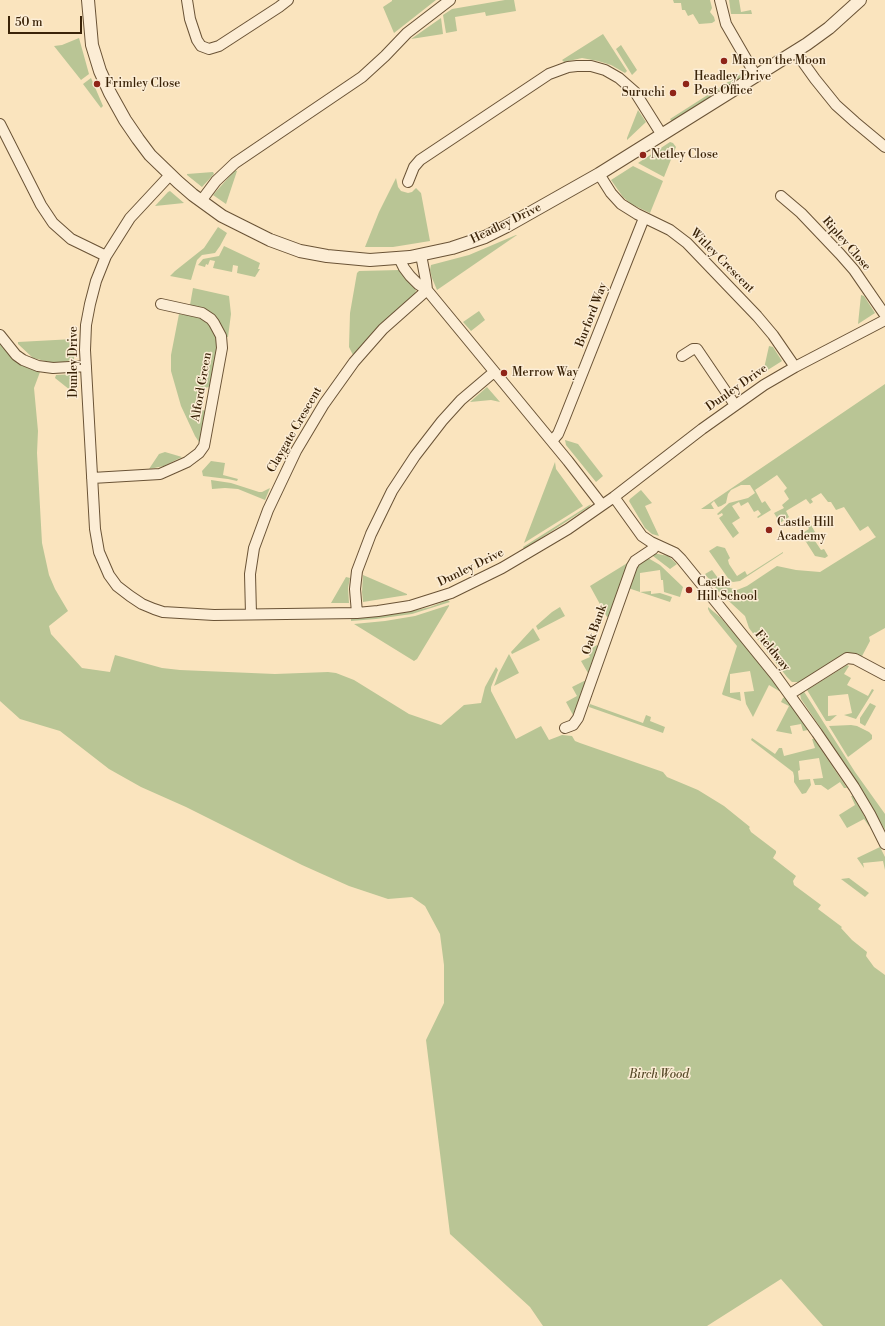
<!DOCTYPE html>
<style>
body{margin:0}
#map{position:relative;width:885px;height:1326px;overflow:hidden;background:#fae4be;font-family:"Libre Bodoni",serif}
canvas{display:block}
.scale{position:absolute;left:8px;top:16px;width:74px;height:18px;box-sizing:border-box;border:2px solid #3a2308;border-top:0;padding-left:5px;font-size:12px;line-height:14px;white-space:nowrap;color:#3a2308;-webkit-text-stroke:3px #fcedd5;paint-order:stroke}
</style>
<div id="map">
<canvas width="885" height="1326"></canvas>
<div class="scale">50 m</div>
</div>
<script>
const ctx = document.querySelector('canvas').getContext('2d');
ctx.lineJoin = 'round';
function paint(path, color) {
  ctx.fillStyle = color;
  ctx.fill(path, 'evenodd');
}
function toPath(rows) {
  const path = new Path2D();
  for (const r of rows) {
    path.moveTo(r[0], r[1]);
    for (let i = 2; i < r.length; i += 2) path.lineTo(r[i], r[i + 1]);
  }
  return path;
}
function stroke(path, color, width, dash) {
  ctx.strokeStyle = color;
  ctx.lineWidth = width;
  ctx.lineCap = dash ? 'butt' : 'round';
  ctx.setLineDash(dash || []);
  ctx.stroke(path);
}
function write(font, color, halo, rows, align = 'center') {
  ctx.font = font + ' "Libre Bodoni",serif';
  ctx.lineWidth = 3;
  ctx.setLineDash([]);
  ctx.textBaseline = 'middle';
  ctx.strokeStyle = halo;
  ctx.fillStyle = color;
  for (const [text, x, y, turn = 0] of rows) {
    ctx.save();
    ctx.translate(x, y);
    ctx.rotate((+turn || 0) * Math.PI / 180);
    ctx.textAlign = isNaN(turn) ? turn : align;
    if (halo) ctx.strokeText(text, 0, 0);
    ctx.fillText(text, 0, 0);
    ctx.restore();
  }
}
paint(toPath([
 [392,0,436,0,394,33,383,7,392,1],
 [505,0,514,0,516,11,486,16,485,12,455,17,457,31,446,33,443,15,452,9],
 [673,0,710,0,712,8,710,12,714,17,715,21,712,23,699,24,693,14,688,16,685,10,682,10,681,3,674,3],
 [729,0,739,0,741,12,751,10,752,14,731,14],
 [441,18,443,34,411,39],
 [603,34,627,71,625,73,611,65,598,61,582,58,564,62,562,60],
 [79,38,89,74,81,80,54,46,62,45],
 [621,45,637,70,632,75,616,49],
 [742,73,744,76,672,122,670,119],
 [91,78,103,106,101,108,83,84],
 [638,110,646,122,627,140,627,138],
 [670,142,673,143,676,147,664,177,638,163],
 [633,166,663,181,650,213,631,204,623,197,611,180],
 [235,170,237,171,226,204,213,195],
 [213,172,214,174,202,187,187,175,187,174],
 [396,178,398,187,401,191,408,193,412,192,416,188,421,193,430,241,393,247,365,247,379,212],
 [170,191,184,203,155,206,168,192],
 [218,227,227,233,220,246,215,253,202,255,197,260,191,280,170,276,175,271,204,248],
 [516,235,517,235,437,290,432,278,430,270,431,265,469,255],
 [224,246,260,263,258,269,260,269,255,277,237,273,238,266,233,265,232,272,213,268,215,261,210,260,208,265,206,264,205,267,198,265,203,259,219,256],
 [400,270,415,288,416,291,414,295,354,355,353,355,349,347,350,313,357,273,359,271],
 [193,288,229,296,231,314,228,337,226,337,218,320,201,308,190,305],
 [861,295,864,296,875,313,858,324],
 [479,311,485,320,471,331,463,322],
 [185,312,196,315,205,321,210,325,217,338,217,349,210,387,202,388,199,409,206,411,201,441,199,442,195,436,181,406,171,371,171,355,179,314,184,315],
 [74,339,74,359,64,362,49,362,33,358,18,344,18,342],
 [0,341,12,359,40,372,34,388,38,431,37,453,42,543,49,575,55,589,68,611,49,626,51,634,82,668,110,672,115,655,162,668,180,670,275,674,328,672,336,673,354,680,409,714,441,725,464,705,481,703,485,687,496,667,498,670,491,687,491,691,516,739,541,726,549,740,562,735,572,736,575,741,580,743,663,772,667,777,698,790,724,806,750,827,749,828,751,832,776,851,776,853,773,858,796,876,793,881,794,885,821,905,818,909,842,927,841,928,852,940,867,952,866,956,874,967,885,975,885,1326,823,1326,781,1279,707,1326,543,1326,530,1307,450,1234,426,1040,444,1003,444,965,440,934,425,906,412,897,388,899,349,886,302,865,186,807,141,787,109,769,60,731,20,719,0,701],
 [769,346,773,347,782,361,763,373],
 [76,374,76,393,75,394,55,378,56,375],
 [885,384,885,628,869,637,870,641,861,658,799,682,792,682,787,677,761,644,749,628,745,616,718,591,705,574,712,570,724,586,737,590,747,586,777,566,796,570,820,572,876,537,875,536,868,526,860,531,844,507,836,510,831,502,828,502,821,493,811,499,813,502,810,504,806,499,786,511,789,517,780,523,774,513,784,508,782,505,789,499,784,491,787,488,777,475,755,490,762,503,765,501,771,510,758,518,757,517,761,514,758,510,754,512,748,502,741,506,739,502,732,506,740,518,732,523,739,533,733,538,719,518,723,515,722,513,718,515,717,514,729,503,748,498,755,493,750,485,741,485,731,490,728,494,726,503,721,506,718,507,714,501,711,504,714,509,701,509],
 [487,387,500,402,491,400,470,402],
 [565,440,578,444,603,476,596,482,566,445],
 [165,452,182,457,164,466,149,469,159,454],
 [211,461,225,463,223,475,238,479,237,481,228,479,203,476,202,471],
 [555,462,556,469,583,506,524,543],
 [211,480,231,483,259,492,262,492,270,488,265,500,238,489,225,488,212,489],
 [641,490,652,503,645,506,659,536,652,534,645,528,629,501,630,499],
 [591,504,589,507,524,549,523,547],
 [811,525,815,532,811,535,821,550,824,549,828,556,825,558,815,556,801,534,809,529,808,527],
 [717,546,725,548,730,558,728,560,729,564,737,576,745,571,747,575,783,552,783,553,740,581,733,582,730,581,709,551],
 [654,554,658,554,668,556,677,564,670,569,653,556],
 [648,558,660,565,683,587,680,597,664,592,663,580,661,580,660,570,640,573,640,592,651,591,651,594,660,593,672,597,670,602,628,588,637,566],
 [629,562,626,567,609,617,607,617,590,586],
 [363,575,407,594,407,595,363,602,362,592],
 [346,577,350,578,348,588,349,603,331,603],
 [448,600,450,602,412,614,376,619,351,621,351,619,408,612,430,607],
 [449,605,449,606,417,659,414,661,354,624,385,621,415,616],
 [560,607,565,616,538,630,536,626,552,612],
 [708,607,720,617,740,640,780,690,779,691,769,685,753,717,746,704,744,692,754,691,750,671,730,674,730,693,740,692,741,701,723,695,722,694,737,646,710,613,708,609],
 [533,628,540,640,512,654,511,652],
 [597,645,598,647,590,673,588,673,581,661,590,657,587,651],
 [509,654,519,673,494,686,499,673],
 [847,665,849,666,844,674,851,678,847,685,868,696,872,689,874,690,856,719,844,715,852,713,848,694,828,696,828,716,837,715,830,721,826,721,807,690],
 [584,681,586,681,573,715,566,702,577,696,572,687],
 [803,690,855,772,885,814,885,830,852,774,801,699,800,694],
 [785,697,786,698,808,730,803,731,801,724,790,726,792,734,776,731,789,706,781,702,783,698],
 [870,703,876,706,865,726,860,723,860,718],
 [590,704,643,723,646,715,651,717,650,721,665,727,663,733,589,707],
 [851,725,857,726,869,732,872,735,872,739,848,757,829,726],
 [752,738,775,754,779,748,782,748,784,756,815,748,812,739,814,739,847,788,844,788,840,782,828,790,821,785,815,785,813,779,823,778,819,758,799,761,800,770,798,771,799,780,810,779,811,785,806,793,802,794,794,782,794,776,793,772,751,740],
 [851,796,853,796,869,824,869,826,864,819,847,828,839,815,855,805],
 [880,847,885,857,885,870,883,861,863,863,864,868,857,858],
 [849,878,869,893,865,897,841,879]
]), '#b9c595');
const minor = toPath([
 [187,0,190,19,197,40,201,46,209,49,219,46,279,7,288,0],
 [720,0,726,24,756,76],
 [795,51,815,79,836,105,855,122,885,147],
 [0,124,41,205,53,223,71,239,106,256],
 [599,174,611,193,621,204,637,214,670,230,687,243,757,316,773,335,795,367],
 [170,175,130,218,106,256,96,281,90,304,86,325,85,350,95,529,99,552,109,575,117,586,130,596,142,604,154,609,163,612,214,615,357,613,378,611,410,606,451,593,502,568,568,529,614,497,702,429,764,385,795,367,885,320],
 [408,182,414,167,420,160,549,74,568,67,577,66,591,66,605,70,619,78,635,92,662,135],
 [781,196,801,213,840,254,854,270,885,315],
 [201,201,216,181,235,163,362,77,385,56,407,33,450,0],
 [421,255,426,281,427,290],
 [399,258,404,268,410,276,418,284,427,290,568,461,602,505],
 [0,335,16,355,23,360,38,366,53,368,86,366],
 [682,356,693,349,697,349,735,405],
 [552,441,558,434,563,422,644,218],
 [92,478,160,474,187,462,199,453,204,446,222,348,221,336,214,323,211,319,202,313,161,304],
 [614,497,642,536,651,542,675,553,681,559,776,676,817,733,854,787,870,814,885,844],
 [357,613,355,589,357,571,371,534,392,491,415,456,442,421,461,400,494,372],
 [251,614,250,574,254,548,268,510,296,451,324,404,354,362,383,329,427,290],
 [790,694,847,658,855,659,885,675],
 [565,728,573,725,578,718,632,566,635,561,653,549,656,545]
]);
const tertiary = toPath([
 [88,0,92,45,100,71,110,93,125,120,138,139,150,155,178,182,193,195,222,216,270,240,300,251,327,256,370,260,410,257,452,248,485,237,507,226,599,174,807,44,829,28,860,0]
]);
stroke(minor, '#6a5336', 12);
stroke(tertiary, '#6a5336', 14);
stroke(minor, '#fcedd5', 10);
stroke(tertiary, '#fcedd5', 12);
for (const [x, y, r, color] of [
 [724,61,4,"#8f2418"],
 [97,84,4,"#8f2418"],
 [686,84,4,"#8f2418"],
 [673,93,4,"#8f2418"],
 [643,155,4,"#8f2418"],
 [504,373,4,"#8f2418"],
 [769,530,4,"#8f2418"],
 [689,590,4,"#8f2418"]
]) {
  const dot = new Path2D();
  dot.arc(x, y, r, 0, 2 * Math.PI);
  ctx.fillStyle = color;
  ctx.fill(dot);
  stroke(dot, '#fcedd5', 1.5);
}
write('12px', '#3a2308', '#fcedd5', [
 ["Man on the Moon",732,61],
 ["Headley Drive",694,77],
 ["Post Office",694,91],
 ["Frimley Close",105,84],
 ["Suruchi",665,93,"right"],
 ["Netley Close",651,155],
 ["Merrow Way",512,373],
 ["Castle Hill",777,523],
 ["Academy",777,537],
 ["Castle",697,583],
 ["Hill School",697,597]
], 'left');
write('12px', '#3a2308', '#fcedd5', [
 ["Headley Drive",506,224,-26],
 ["Ripley Close",846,244,49],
 ["Witley Crescent",722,261,45],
 ["Burford Way",592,315,-69],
 ["Dunley Drive",74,362,-90],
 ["Alford Green",202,387,-80],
 ["Dunley Drive",737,388,-35],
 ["Claygate Crescent",295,430,-60],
 ["Dunley Drive",471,568,-26],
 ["Oak Bank",595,630,-71],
 ["Fieldway",772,651,51]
]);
write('italic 12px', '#5a4c2b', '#fcedd5', [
 ["Birch Wood",659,1075]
]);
</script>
